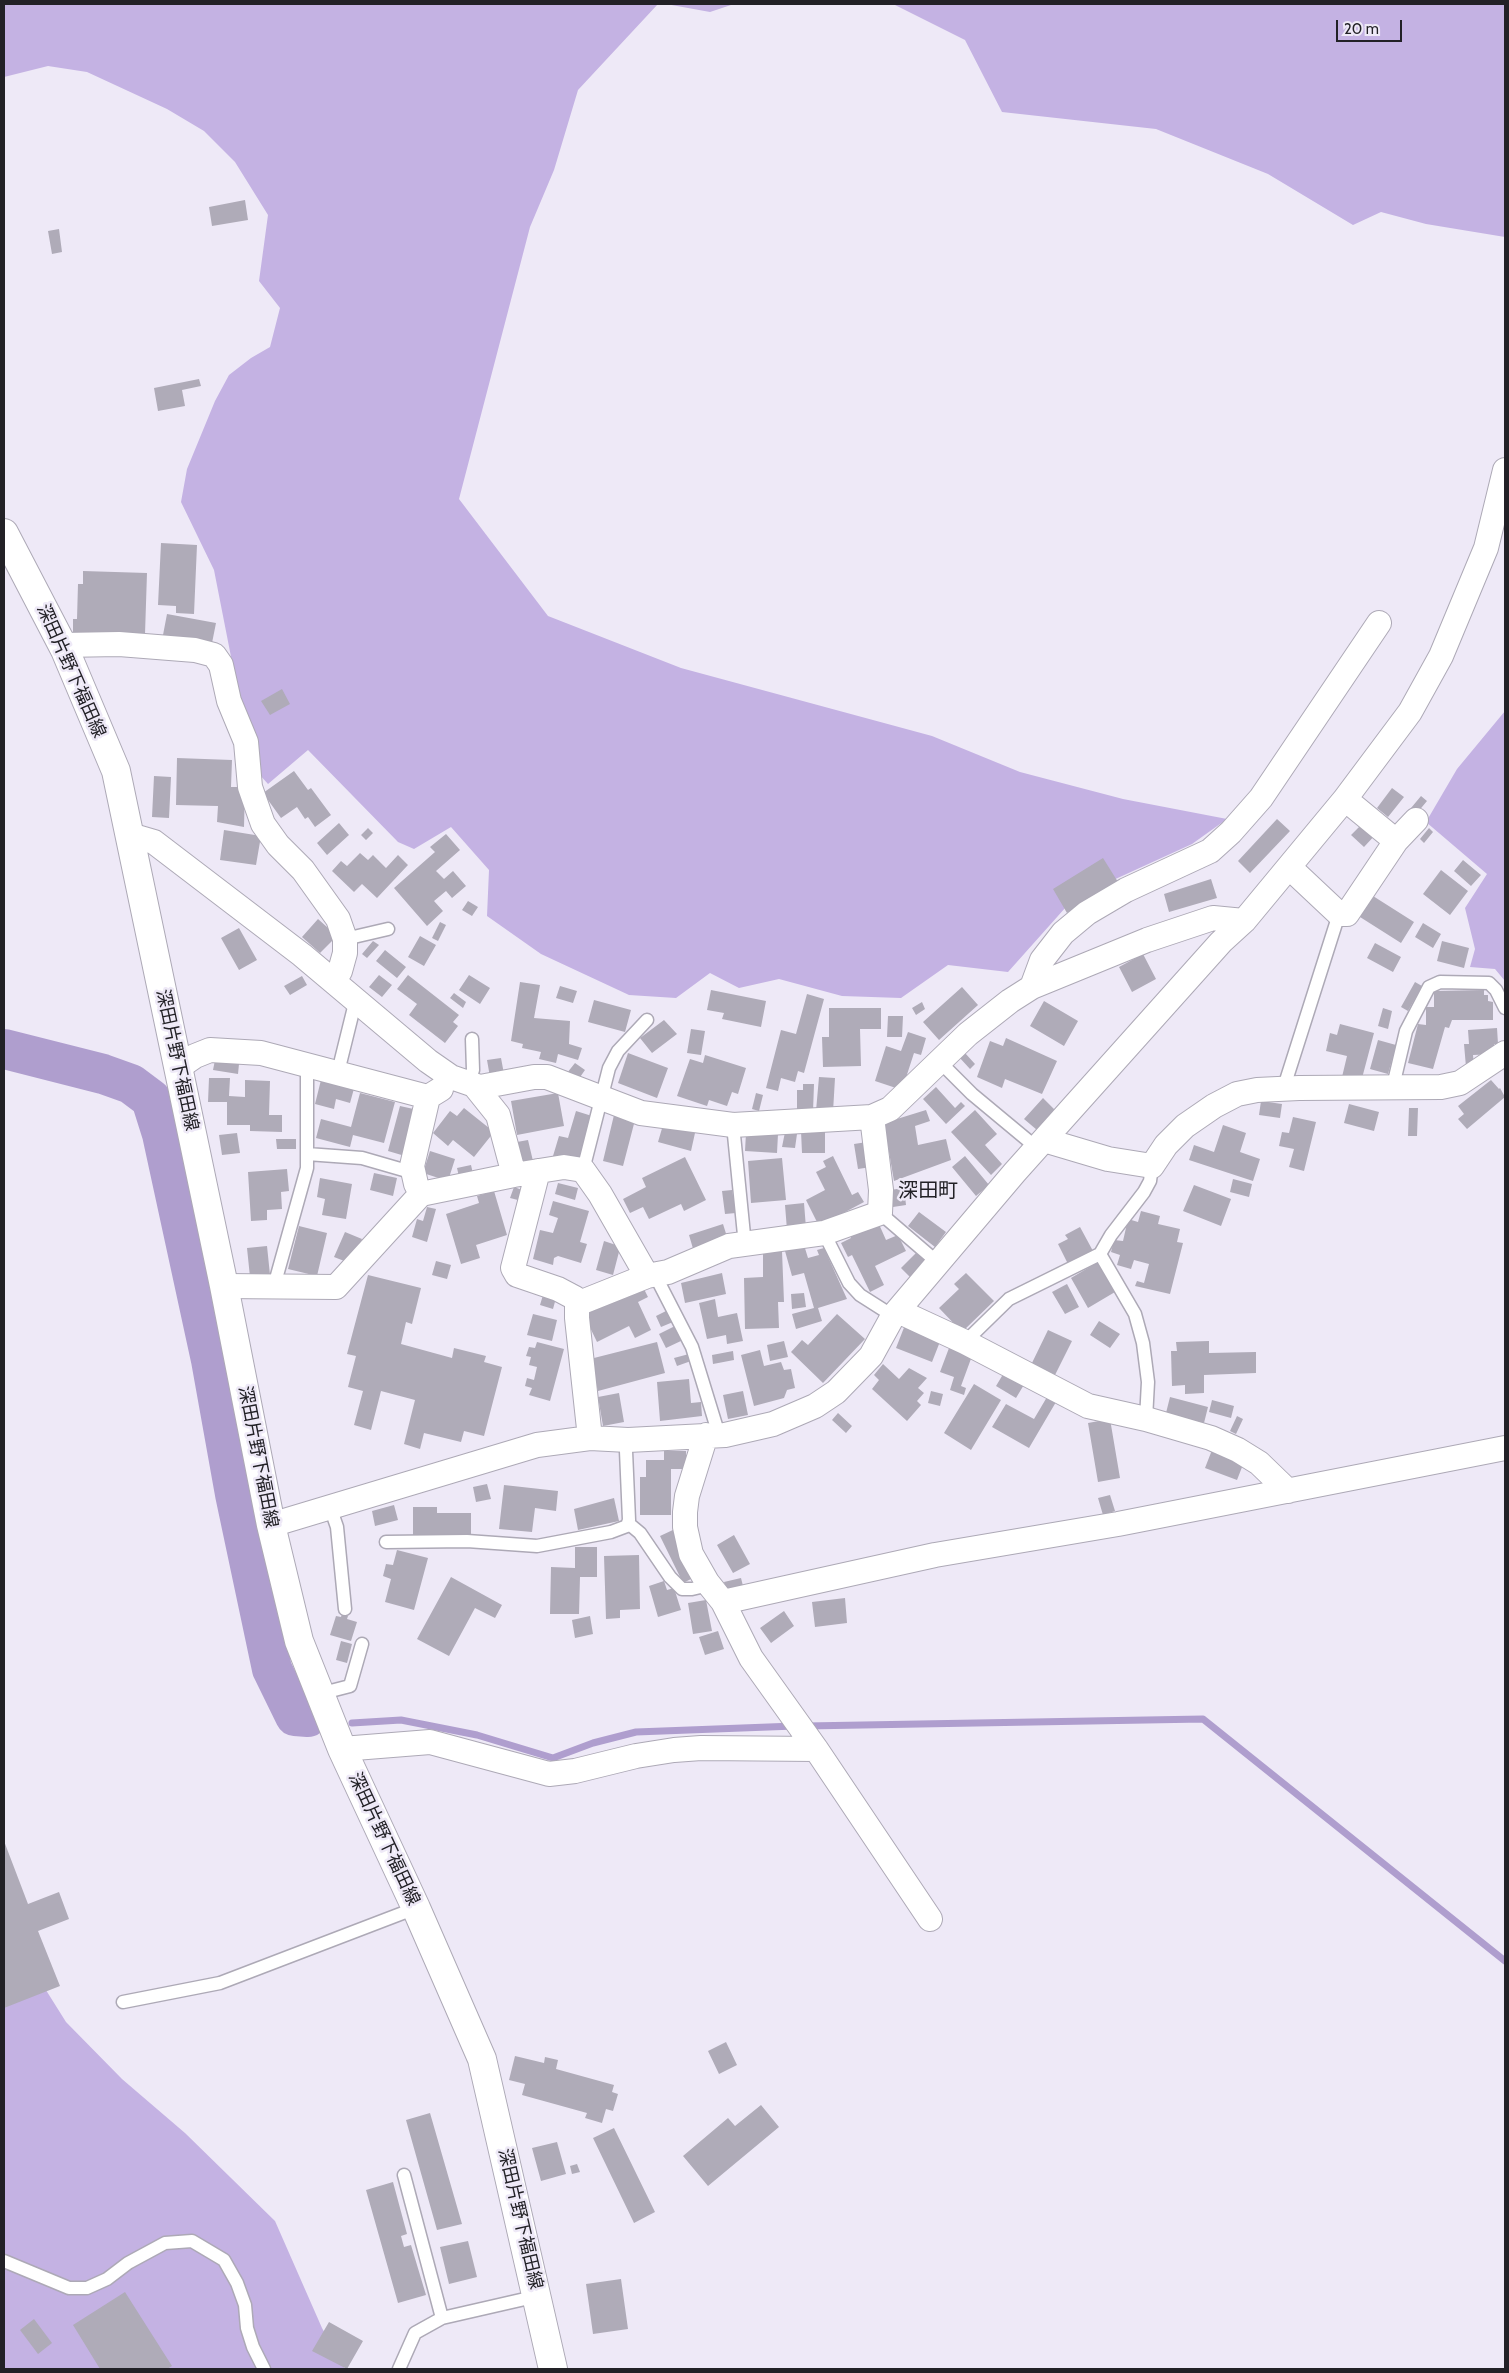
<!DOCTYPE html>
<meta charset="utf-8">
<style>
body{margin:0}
#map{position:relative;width:1509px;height:2373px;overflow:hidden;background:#eee9f7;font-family:Cabin,sans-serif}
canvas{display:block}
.frame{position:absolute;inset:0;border:5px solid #222126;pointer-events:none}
.scale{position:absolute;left:1336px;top:20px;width:66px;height:22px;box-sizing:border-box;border:2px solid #222126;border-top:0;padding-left:6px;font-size:15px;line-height:18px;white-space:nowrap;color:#222126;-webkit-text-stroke:4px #eee9f7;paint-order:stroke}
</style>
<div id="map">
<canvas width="1509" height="2373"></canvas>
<div class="frame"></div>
<div class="scale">20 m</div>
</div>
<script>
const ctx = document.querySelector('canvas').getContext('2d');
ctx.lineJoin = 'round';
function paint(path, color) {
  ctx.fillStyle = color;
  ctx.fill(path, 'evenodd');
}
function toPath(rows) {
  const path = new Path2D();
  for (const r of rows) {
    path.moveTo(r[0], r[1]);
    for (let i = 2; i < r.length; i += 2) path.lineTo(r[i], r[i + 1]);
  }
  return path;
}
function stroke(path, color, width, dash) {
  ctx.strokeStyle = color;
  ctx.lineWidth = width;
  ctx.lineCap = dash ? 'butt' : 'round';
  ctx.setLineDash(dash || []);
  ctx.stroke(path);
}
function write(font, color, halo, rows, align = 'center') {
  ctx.font = font + ' Cabin,"Noto Sans JP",sans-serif';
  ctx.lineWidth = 5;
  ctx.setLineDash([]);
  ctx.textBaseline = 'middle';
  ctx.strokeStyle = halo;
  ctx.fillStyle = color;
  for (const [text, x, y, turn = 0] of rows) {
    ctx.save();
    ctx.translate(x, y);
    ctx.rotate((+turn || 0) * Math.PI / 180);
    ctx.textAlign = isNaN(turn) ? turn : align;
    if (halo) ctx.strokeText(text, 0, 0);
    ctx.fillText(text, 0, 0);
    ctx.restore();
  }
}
paint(toPath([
 [4,4,658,4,578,90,554,170,530,227,459,499,548,616,681,668,932,736,1020,772,1123,799,1227,819,1192,844,1074,898,1008,972,948,965,901,998,842,996,779,979,739,988,710,973,676,998,629,995,541,954,487,916,489,870,451,827,414,849,398,842,308,750,268,784,259,774,244,723,214,570,181,502,187,469,215,401,229,375,251,358,270,347,280,308,259,281,268,215,235,162,204,131,167,109,87,72,48,66,4,77],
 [666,4,734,4,710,12],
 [893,4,1505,4,1505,237,1426,224,1381,212,1353,225,1268,174,1156,129,1002,112,965,40],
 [1505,711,1505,981,1495,969,1470,967,1475,949,1465,908,1487,874,1426,822,1457,769],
 [4,1912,34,1971,66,2022,122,2079,185,2133,275,2221,322,2328,345,2369,4,2369]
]), '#c4b2e3');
stroke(toPath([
 [352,1723,401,1720,477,1735,553,1758,593,1743,636,1732,795,1726],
 [806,1726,1203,1719,1505,1961]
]), '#af9ece', 7);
stroke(toPath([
 [4,1049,103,1074,131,1084,151,1099,162,1134,211,1360,235,1494,272,1669,295,1716,308,1717]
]), '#af9ece', 40);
paint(toPath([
 [245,200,248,220,212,226,209,207],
 [59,229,62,252,52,254,48,231],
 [199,379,201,386,182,390,185,406,158,411,154,388],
 [161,543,197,545,194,614,176,613,176,606,158,605],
 [83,571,147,573,145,634,73,632,73,619,77,619,78,584,83,584],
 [167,614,216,623,212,643,163,635],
 [282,689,290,704,270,715,261,701],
 [177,758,232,760,231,787,245,787,244,827,217,822,218,806,176,805],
 [294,771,308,790,311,788,331,815,315,827,308,817,305,819,297,807,281,818,263,793],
 [154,776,171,777,169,818,152,817],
 [1392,788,1404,797,1388,817,1377,808],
 [1421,796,1427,801,1417,813,1411,808],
 [1277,819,1290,831,1250,873,1238,861],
 [1365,821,1377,833,1364,847,1351,835],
 [339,823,349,835,327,855,317,843],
 [368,828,373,833,366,840,361,835],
 [1429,828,1433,832,1424,843,1420,839],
 [224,830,261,836,256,865,220,860],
 [446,834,460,850,436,871,444,879,453,871,466,886,452,898,446,891,434,901,443,911,427,926,394,888,435,852,430,847],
 [360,853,368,860,373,855,386,868,398,855,408,865,377,898,362,884,354,892,332,871,341,861,347,866],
 [1103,858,1118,882,1067,913,1053,889],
 [1463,860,1481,875,1471,886,1454,871],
 [1441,870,1468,891,1450,915,1423,894],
 [1211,879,1217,898,1169,912,1164,894],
 [1373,896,1414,922,1401,943,1360,917],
 [468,901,478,907,472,916,462,910],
 [318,919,337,936,320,953,302,937],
 [440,922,446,925,438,941,432,938],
 [1423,923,1441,934,1433,948,1415,937],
 [239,928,257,960,239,970,221,938],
 [420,936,436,945,424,966,408,957],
 [373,941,379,945,367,958,362,954],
 [1442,941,1469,948,1464,968,1437,961],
 [1375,943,1401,957,1393,972,1367,958],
 [385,950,406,967,397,978,376,961],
 [1143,954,1156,979,1132,992,1119,967],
 [379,975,392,985,382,997,369,987],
 [408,975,459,1015,453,1022,458,1026,445,1043,409,1015,417,1004,397,989],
 [469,975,490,988,480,1004,459,990],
 [302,976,307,985,290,995,284,986],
 [520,982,540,985,534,1018,570,1021,569,1044,582,1048,578,1060,558,1054,556,1063,539,1059,541,1052,522,1048,523,1044,511,1041],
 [1415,982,1422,986,1408,1011,1401,1007],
 [560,986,577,991,573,1003,556,998],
 [962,987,978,1005,939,1040,923,1022],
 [711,990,766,1001,761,1027,722,1019,724,1013,707,1010],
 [1484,990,1484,995,1488,995,1488,1001,1493,1002,1493,1020,1452,1020,1449,1028,1445,1027,1433,1069,1408,1063,1418,1024,1426,1025,1426,1007,1434,1007,1434,991],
 [454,993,466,1002,463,1008,450,998],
 [807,994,824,999,804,1073,798,1071,795,1082,781,1078,778,1091,766,1088,781,1030,796,1034],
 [594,1000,631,1010,625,1032,588,1022],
 [1044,1001,1078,1021,1064,1046,1030,1026],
 [922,1002,925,1009,916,1015,912,1008],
 [829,1008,881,1008,881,1029,860,1029,861,1066,823,1067,822,1037,829,1037],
 [1383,1008,1392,1011,1388,1029,1378,1026],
 [888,1016,903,1016,902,1037,887,1037],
 [664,1020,677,1034,652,1053,640,1038],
 [1340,1024,1374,1033,1361,1082,1342,1077,1347,1056,1326,1051,1330,1033,1337,1035],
 [1497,1028,1498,1044,1494,1044,1495,1054,1473,1055,1474,1066,1466,1067,1464,1044,1469,1044,1468,1030],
 [691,1029,705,1031,701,1055,687,1053],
 [908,1032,926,1038,921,1055,914,1053,902,1090,875,1081,886,1046,901,1051],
 [1006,1038,1057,1061,1042,1094,1005,1079,1002,1088,977,1077,990,1041,1003,1046],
 [1378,1040,1396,1045,1388,1074,1370,1069],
 [628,1053,668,1068,657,1098,618,1083],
 [965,1053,975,1064,970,1069,959,1057],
 [705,1055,746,1068,738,1094,732,1092,727,1106,709,1100,707,1106,677,1096,690,1059,703,1063],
 [501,1058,504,1074,490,1077,487,1060],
 [215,1060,239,1064,238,1074,213,1070],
 [575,1063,585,1070,578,1080,567,1073],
 [322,1076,355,1085,350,1103,336,1099,334,1109,315,1104],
 [819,1077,835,1078,833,1112,816,1111],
 [209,1078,230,1078,229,1096,245,1097,245,1080,270,1081,269,1115,282,1115,282,1132,250,1131,250,1125,227,1125,227,1102,208,1102],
 [1491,1080,1499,1089,1500,1088,1505,1097,1467,1129,1458,1119,1464,1114,1458,1106],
 [803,1084,814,1084,813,1112,797,1112,797,1090,803,1090],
 [936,1087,955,1108,961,1102,965,1106,946,1124,923,1099],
 [360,1093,395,1102,384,1143,353,1135,350,1147,316,1138,321,1119,351,1127],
 [558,1093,564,1126,517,1135,511,1101],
 [756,1093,763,1095,759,1111,752,1109],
 [1043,1098,1055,1110,1037,1130,1024,1119],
 [1261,1101,1282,1104,1280,1118,1259,1115],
 [1349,1104,1379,1112,1374,1131,1344,1123],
 [400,1106,418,1110,405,1156,388,1151],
 [464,1108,494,1132,474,1157,453,1140,448,1146,433,1133,450,1111,457,1116],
 [1409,1108,1418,1108,1417,1136,1408,1136],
 [926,1110,930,1121,915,1126,918,1145,946,1139,951,1160,894,1181,884,1123],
 [975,1110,997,1134,985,1145,1002,1164,991,1175,951,1132],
 [576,1111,592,1116,579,1160,553,1156,559,1136,568,1138],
 [614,1115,635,1120,623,1166,603,1161],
 [1293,1117,1316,1122,1304,1171,1289,1167,1294,1149,1279,1146,1282,1132,1289,1133],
 [663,1125,695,1133,691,1151,658,1142],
 [1223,1125,1246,1133,1240,1152,1260,1159,1253,1181,1189,1160,1194,1145,1214,1152],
 [801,1131,825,1131,825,1153,802,1153],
 [785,1132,797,1134,795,1148,782,1147],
 [237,1133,240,1153,222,1155,219,1135],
 [746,1133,778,1134,777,1153,745,1151],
 [276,1139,296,1139,296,1149,277,1149],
 [528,1140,533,1161,521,1163,517,1142],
 [867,1142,871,1167,858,1169,854,1144],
 [430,1151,455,1159,448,1181,423,1173],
 [833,1156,852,1195,858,1192,864,1202,819,1226,806,1200,825,1190,816,1172,826,1167,823,1161],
 [965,1156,989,1185,976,1196,952,1167],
 [685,1157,706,1200,684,1211,681,1204,649,1219,643,1207,630,1213,623,1199,646,1187,642,1178],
 [782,1158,786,1200,751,1203,748,1161],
 [471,1165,474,1178,460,1181,457,1168],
 [287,1169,289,1191,281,1192,282,1209,267,1210,267,1220,251,1221,248,1172],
 [374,1173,397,1178,393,1196,370,1190],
 [320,1178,352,1184,346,1219,322,1215,325,1199,317,1197],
 [1233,1179,1252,1184,1249,1197,1230,1192],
 [558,1183,578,1188,575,1200,555,1194],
 [1194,1185,1231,1199,1221,1226,1183,1211],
 [514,1187,525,1191,522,1201,510,1198],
 [904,1188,906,1205,893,1207,890,1190],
 [732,1190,736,1213,725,1214,722,1191],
 [494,1191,507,1235,476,1245,480,1258,461,1264,446,1214,479,1203,477,1196],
 [553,1201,589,1211,580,1242,587,1244,581,1263,558,1256,554,1258,553,1265,533,1259,540,1230,553,1233,558,1218,549,1215],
 [804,1203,806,1228,787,1230,785,1205],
 [427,1207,436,1209,427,1242,412,1237,417,1219,423,1221],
 [1141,1211,1160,1216,1158,1224,1180,1229,1177,1242,1183,1243,1170,1294,1135,1286,1137,1281,1144,1283,1149,1264,1134,1260,1131,1269,1117,1265,1120,1255,1111,1252,1114,1240,1123,1241,1128,1219,1138,1222],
 [919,1212,946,1232,935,1247,908,1226],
 [878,1222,886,1240,898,1235,906,1251,875,1266,884,1285,870,1292,852,1255,848,1257,841,1243,851,1238,850,1235],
 [723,1224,728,1240,694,1252,689,1235],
 [299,1226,327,1233,317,1276,288,1269],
 [1080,1227,1093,1251,1068,1264,1058,1244,1068,1239,1065,1235],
 [345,1232,362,1239,352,1264,334,1257],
 [604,1241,616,1245,616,1247,620,1248,613,1275,596,1270],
 [804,1245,808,1258,819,1255,817,1250,824,1248,847,1299,818,1308,822,1321,796,1329,792,1314,814,1308,804,1273,792,1276,785,1251],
 [267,1246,270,1275,250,1277,247,1248],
 [782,1251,784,1302,778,1302,779,1328,745,1329,744,1278,763,1277,763,1252],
 [918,1251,927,1260,910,1277,901,1268],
 [436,1261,451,1265,447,1279,432,1275],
 [1098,1262,1115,1292,1088,1308,1071,1278],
 [722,1273,726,1294,685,1303,681,1283],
 [966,1273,994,1301,962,1332,939,1308,959,1289,954,1284],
 [368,1275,421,1288,412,1324,406,1322,401,1344,452,1358,454,1348,486,1356,484,1362,502,1367,484,1436,464,1431,461,1442,424,1433,420,1449,404,1444,415,1400,381,1391,371,1430,354,1425,363,1391,348,1387,356,1356,347,1354],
 [1067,1284,1079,1307,1065,1314,1052,1292],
 [643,1287,648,1297,638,1302,651,1330,635,1338,629,1326,597,1342,584,1315],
 [804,1293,806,1307,792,1309,791,1294],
 [543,1295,556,1298,553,1309,540,1305],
 [715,1299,718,1317,737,1313,743,1341,727,1344,726,1335,707,1339,699,1303],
 [668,1310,673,1322,661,1327,656,1316],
 [533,1314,557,1320,552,1341,527,1335],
 [837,1314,865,1339,823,1383,791,1352,802,1340,808,1345],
 [1099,1321,1120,1334,1110,1348,1090,1335],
 [905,1325,941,1339,932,1362,896,1348],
 [675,1326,683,1340,666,1348,659,1334],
 [1048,1330,1072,1341,1054,1377,1031,1365],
 [784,1341,788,1357,770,1361,767,1345],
 [1209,1341,1209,1353,1256,1352,1256,1373,1204,1375,1204,1393,1185,1394,1185,1385,1172,1386,1171,1351,1177,1351,1176,1342],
 [537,1342,564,1349,550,1401,529,1395,532,1388,525,1386,527,1378,534,1380,537,1367,529,1365,531,1357,526,1356,529,1347,535,1348],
 [657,1342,665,1373,598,1391,590,1359],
 [949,1348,972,1356,961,1386,966,1388,964,1395,950,1390,954,1377,940,1372],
 [760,1350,764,1366,781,1362,784,1370,791,1369,795,1388,787,1390,784,1398,754,1406,741,1355],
 [733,1351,734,1360,713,1364,712,1355],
 [689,1354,691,1361,677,1366,674,1358],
 [883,1364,899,1379,909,1368,927,1378,918,1388,924,1393,917,1401,921,1405,907,1421,872,1389,879,1380,874,1375],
 [1005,1371,1025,1383,1016,1398,996,1386],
 [689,1379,691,1403,701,1402,702,1416,660,1421,657,1382],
 [974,1384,1001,1400,971,1450,944,1433],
 [743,1391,748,1415,728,1419,723,1395],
 [931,1391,943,1394,940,1406,928,1403],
 [619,1393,624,1422,603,1426,598,1397],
 [1047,1397,1056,1402,1029,1448,992,1427,1006,1404,1034,1419],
 [1170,1397,1208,1407,1204,1423,1166,1413],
 [1212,1400,1234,1406,1231,1418,1209,1412],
 [838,1413,852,1426,846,1433,832,1420],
 [1237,1416,1243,1419,1236,1434,1230,1431],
 [1110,1419,1120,1478,1098,1482,1088,1423],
 [1212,1450,1244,1462,1237,1480,1205,1468],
 [664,1451,686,1451,686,1469,671,1469,671,1515,640,1515,640,1477,646,1477,646,1460,664,1460],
 [487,1484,491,1499,476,1502,473,1487],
 [504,1485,558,1491,556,1511,535,1508,532,1532,499,1529],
 [1110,1495,1115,1511,1103,1515,1098,1498],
 [614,1498,619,1521,578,1530,574,1509],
 [394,1505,398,1520,375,1526,372,1511],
 [413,1507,437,1507,437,1513,471,1513,471,1535,413,1535],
 [675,1529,693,1578,683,1583,660,1536],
 [734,1535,750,1564,733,1573,717,1545],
 [575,1547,597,1547,597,1577,580,1577,579,1614,550,1614,551,1567,575,1568],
 [397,1550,428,1558,414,1610,385,1602,391,1579,383,1576,386,1564,393,1565],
 [639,1555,640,1609,620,1610,620,1618,606,1619,604,1556],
 [451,1577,502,1605,495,1618,475,1608,449,1656,417,1639],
 [741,1578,743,1586,726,1590,724,1582],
 [664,1581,667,1590,674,1588,681,1610,658,1617,649,1586],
 [845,1598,847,1623,815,1627,812,1602],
 [706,1600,712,1631,693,1634,688,1603],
 [784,1611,794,1626,771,1643,760,1628],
 [342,1614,348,1616,347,1619,357,1622,351,1641,330,1635,336,1616,341,1617],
 [590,1616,593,1634,575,1638,572,1620],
 [718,1631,724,1649,705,1655,699,1637],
 [341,1641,352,1644,347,1663,336,1660],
 [4,1841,28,1904,59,1892,69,1919,38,1931,60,1986,4,2008],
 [726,2042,737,2065,719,2074,708,2051],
 [515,2056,544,2063,545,2057,558,2060,556,2069,614,2085,612,2092,618,2094,613,2111,606,2109,602,2123,585,2118,587,2113,522,2095,525,2084,509,2080],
 [761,2105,779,2127,708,2186,683,2156,728,2118,735,2126],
 [430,2113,462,2224,437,2230,406,2120],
 [614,2128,655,2212,634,2223,593,2138],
 [557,2142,566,2174,541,2181,532,2148],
 [577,2164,580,2172,572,2174,570,2166],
 [393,2182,407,2234,401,2236,404,2247,411,2245,426,2295,398,2303,366,2190],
 [468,2241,477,2277,449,2284,440,2247],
 [621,2279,628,2329,593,2334,586,2284],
 [125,2292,172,2366,167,2369,100,2369,73,2325],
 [34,2319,52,2343,38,2354,20,2330],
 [329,2322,363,2341,347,2369,312,2351]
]), '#afabb8');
const lane = toPath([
 [345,939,388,929],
 [939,1061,972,1094,1037,1148],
 [338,1072,356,999],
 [468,1084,473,1070,472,1039],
 [1393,1086,1406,1031,1429,987,1440,982,1489,983,1496,990,1505,1008],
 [1283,1090,1339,914],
 [733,1125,745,1245],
 [307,1154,362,1158,414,1173],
 [583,1170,609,1068,618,1051,647,1020],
 [880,1213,937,1262],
 [824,1233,849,1283,860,1295,893,1316],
 [1100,1254,1135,1314,1143,1343,1148,1382,1146,1419],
 [655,1275,692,1347,719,1435],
 [274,1286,307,1168,307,1065],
 [965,1342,1009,1299,1100,1254,1111,1235,1144,1192,1150,1181,1152,1166],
 [330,1507,337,1527,345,1609],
 [628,1523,640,1533,670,1577,682,1589,692,1589,709,1585],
 [386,1542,467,1541,537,1546,611,1532,627,1526,629,1520,626,1451,628,1440],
 [319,1694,350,1686,362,1644],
 [123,2002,220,1983,416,1908],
 [404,2175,442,2318],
 [4,2261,69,2288,87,2288,107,2279,128,2263,165,2243,192,2241,224,2260,237,2283,245,2305,247,2328,253,2347,264,2369],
 [399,2369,415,2333,442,2318,538,2296]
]);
const street = toPath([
 [63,645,119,644,195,650,214,655,221,665,229,701,246,742,250,787,263,824,278,845,303,870,338,919,345,939,345,953,340,971,334,981],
 [130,835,154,842,302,955,428,1061,451,1077,480,1087,534,1077,547,1077,641,1113,733,1125,872,1117,890,1109,968,1034,1010,1001,1032,987,1147,940,1213,918,1244,921],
 [1396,841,1416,820],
 [1289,867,1339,914,1347,914,1396,841,1345,799],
 [1032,987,1042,960,1063,933,1087,913,1126,890,1210,851,1231,832,1261,798,1379,623],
 [179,1067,195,1056,210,1050,261,1053,428,1097],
 [474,1085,498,1115,514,1175,564,1167,583,1170,600,1194,647,1276],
 [1044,1140,1108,1159,1152,1166,1166,1145,1185,1126,1214,1106,1237,1094,1257,1090,1299,1088,1441,1087,1460,1083,1505,1053],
 [538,1171,513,1268,517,1275,558,1289,575,1298,577,1304,577,1318,590,1438],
 [421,1194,416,1184,412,1166,428,1097,441,1089],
 [224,1286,336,1287,421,1194,514,1175],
 [577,1304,647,1276,668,1272,729,1246,824,1233,880,1213,881,1190,872,1117],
 [898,1311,965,1342,1088,1406,1146,1419,1211,1438,1238,1450,1259,1463,1288,1491],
 [706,1435,687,1496,685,1512,685,1527,691,1554,707,1582,723,1602,751,1658,816,1749,930,1919],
 [271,1525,537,1445,590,1438,628,1440,725,1435,773,1424,815,1406,836,1392,871,1356,893,1316,1015,1172,1221,942,1244,921,1345,799,1410,712,1441,656,1486,548,1505,470],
 [723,1602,935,1555,1118,1524,1505,1448],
 [342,1749,430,1742,549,1774,575,1771,636,1756,674,1750,701,1748,816,1749]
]);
const secondary = toPath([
 [4,533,65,650,116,771,224,1286,271,1525,299,1641,342,1749,416,1908,482,2059,553,2369]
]);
stroke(lane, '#ada9b6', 15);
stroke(street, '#ada9b6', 26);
stroke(secondary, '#ada9b6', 30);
stroke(lane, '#fff', 12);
stroke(street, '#fff', 24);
stroke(secondary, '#fff', 28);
write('18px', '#222126', '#eee9f7', [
 ["深田片野下福田線",71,671,66],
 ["深田片野下福田線",177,1060,78],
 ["深田片野下福田線",258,1457,79],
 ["深田片野下福田線",384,1839,65],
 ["深田片野下福田線",520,2219,77]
]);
write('20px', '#222126', '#eee9f7', [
 ["深田町",928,1191]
]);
</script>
